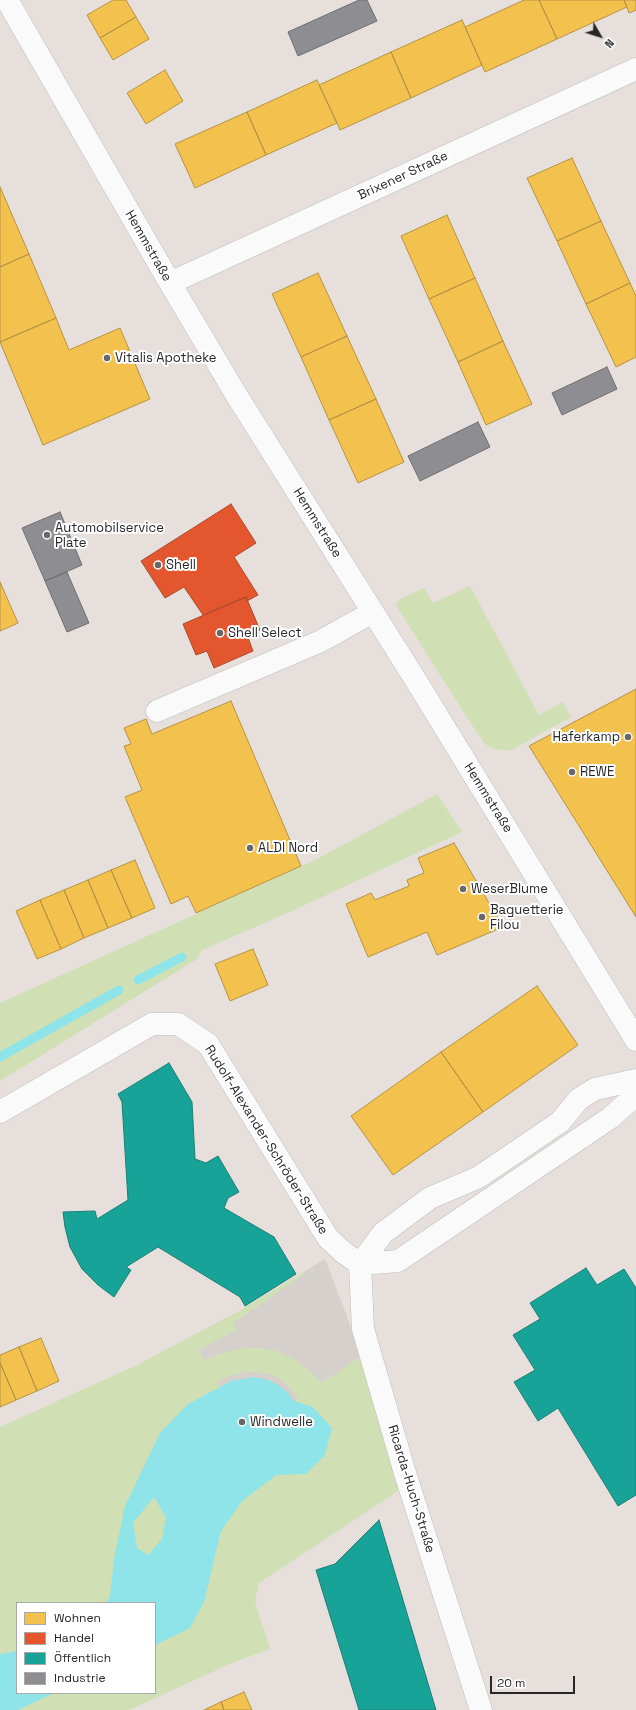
<!DOCTYPE html>
<meta charset="utf-8">
<style>
body{margin:0}
#map{position:relative;width:636px;height:1710px;overflow:hidden;background:#e6dfdc;font-family:"Space Grotesk",sans-serif}
canvas{display:block}
.legend{position:absolute;left:16px;top:1602px;width:140px;height:92px;box-sizing:border-box;background:#fff;border:1px solid #a9a9a9;margin:0;padding:5px 7px;list-style:none;font-size:12px;color:#272727}
.legend li{display:flex;align-items:center;gap:8px;height:20px}
.legend b{width:20px;border:1px solid #a9a9a9}
.north{position:absolute;left:580px;top:16px;width:40px;height:40px;-webkit-text-stroke:3px #fff;paint-order:stroke;rotate:129deg;font-size:11px;font-weight:700;line-height:16px;text-align:center;color:#272727}
.north::after{content:'';display:block;margin:auto;width:14px;height:18px;background:#272727;clip-path:polygon(50% 0,100% 100%,50% 72%,0 100%)}
.scale{position:absolute;left:490px;top:1676px;width:85px;height:18px;box-sizing:border-box;border:2px solid #272727;border-top:0;padding-left:5px;font-size:12px;line-height:14px;white-space:nowrap;color:#272727;-webkit-text-stroke:3px #fff;paint-order:stroke}
</style>
<div id="map">
<canvas width="636" height="1710"></canvas>
<ul class="legend">
<li><b style="height:11px;background:#f2c14e"></b>Wohnen</li>
<li><b style="height:11px;background:#e4572e"></b>Handel</li>
<li><b style="height:11px;background:#17a398"></b>Öffentlich</li>
<li><b style="height:11px;background:#8d8d92"></b>Industrie</li>
</ul>
<div class="north">N</div>
<div class="scale">20 m</div>
</div>
<script>
const ctx = document.querySelector('canvas').getContext('2d');
ctx.lineJoin = 'round';
function paint(path, color) {
  ctx.fillStyle = color;
  ctx.fill(path, 'evenodd');
}
function toPath(rows) {
  const path = new Path2D();
  for (const r of rows) {
    path.moveTo(r[0], r[1]);
    for (let i = 2; i < r.length; i += 2) path.lineTo(r[i], r[i + 1]);
  }
  return path;
}
function stroke(path, color, width, dash) {
  ctx.strokeStyle = color;
  ctx.lineWidth = width;
  ctx.lineCap = dash ? 'butt' : 'round';
  ctx.setLineDash(dash || []);
  ctx.stroke(path);
}
function write(font, color, halo, rows, align = 'center') {
  ctx.font = font + ' "Space Grotesk",sans-serif';
  ctx.lineWidth = 4;
  ctx.setLineDash([]);
  ctx.textBaseline = 'middle';
  ctx.strokeStyle = halo;
  ctx.fillStyle = color;
  for (const [text, x, y, turn = 0] of rows) {
    ctx.save();
    ctx.translate(x, y);
    ctx.rotate((+turn || 0) * Math.PI / 180);
    ctx.textAlign = isNaN(turn) ? turn : align;
    if (halo) ctx.strokeText(text, 0, 0);
    ctx.fillText(text, 0, 0);
    ctx.restore();
  }
}
paint(toPath([
 [470,586,539,715,563,702,571,717,511,750,498,750,486,745,469,721,396,605,400,599,424,588,433,603],
 [437,794,462,832,292,911,202,950,197,959,0,1081,0,1003,319,858],
 [325,1259,362,1356,401,1489,259,1583,255,1601,270,1649,232,1663,129,1710,0,1710,0,1427,137,1365,239,1311],
 [17,1603,155,1603,155,1693,17,1693]
]), '#d0e0b4');
paint(toPath([
 [325,1259,362,1356,321,1383,311,1372,296,1360,277,1351,261,1348,244,1348,225,1352,204,1360,198,1350,237,1330,233,1323,306,1273,306,1271],
 [246,1372,258,1372,270,1374,283,1381,299,1398,294,1401,288,1393,254,1377,231,1381,220,1387,217,1382,229,1376]
]), '#d6d0cc');
paint(toPath([
 [254,1377,268,1380,278,1385,288,1393,294,1401,313,1407,332,1428,325,1455,306,1474,276,1475,242,1501,221,1531,204,1602,190,1628,155,1645,155,1603,106,1603,110,1596,114,1559,125,1506,160,1433,188,1404,231,1381],
 [154,1497,166,1517,162,1539,148,1555,137,1548,133,1523],
 [17,1651,17,1693,54,1693,18,1710,0,1710,0,1654]
]), '#8ee4e9');
const homes = toPath([
 [113,0,126,0,136,17,100,38,87,15,113,0],
 [524,0,539,0,557,39,485,72,465,27,524,0],
 [539,0,624,0,627,7,557,39,539,0],
 [624,0,636,0,636,10,629,13,624,0],
 [136,17,149,39,113,60,100,38,136,17],
 [462,20,482,65,411,98,391,52,462,20],
 [391,52,411,98,340,130,319,85,391,52],
 [165,70,183,101,146,124,127,93,165,70],
 [317,80,337,123,266,155,247,112,317,80],
 [247,112,266,155,195,188,175,144,247,112],
 [572,158,601,221,557,241,527,178,572,158],
 [0,187,29,254,0,267,0,187],
 [447,215,475,278,429,299,401,236,447,215],
 [601,221,630,283,586,304,557,241,601,221],
 [29,254,56,318,0,342,0,267,29,254],
 [318,273,347,336,301,357,272,294,318,273],
 [475,278,503,341,458,362,429,299,475,278],
 [630,283,636,296,636,357,616,367,586,304,630,283],
 [56,318,69,350,120,328,150,399,43,445,0,342,56,318],
 [347,336,376,399,329,420,301,357,347,336],
 [503,341,532,404,486,425,458,362,503,341],
 [376,399,404,462,358,483,329,420,376,399],
 [0,582,18,623,0,631,0,582],
 [636,689,636,917,529,746,636,689],
 [231,701,301,866,196,913,188,896,171,904,125,797,142,790,124,746,131,744,124,728,146,719,152,734,231,701],
 [454,843,503,927,437,955,427,932,368,957,346,904,371,893,375,900,409,886,407,880,424,873,418,858,454,843],
 [135,860,155,908,132,918,111,870,135,860],
 [111,870,132,918,108,928,88,880,111,870],
 [88,880,108,928,84,938,64,890,88,880],
 [64,890,84,938,61,949,40,900,64,890],
 [40,900,61,949,37,959,16,911,40,900],
 [253,949,268,985,230,1001,215,964,253,949],
 [537,986,578,1045,483,1112,441,1052,537,986],
 [441,1052,483,1112,393,1175,351,1116,441,1052],
 [41,1338,59,1381,37,1391,19,1347,41,1338],
 [19,1347,37,1391,16,1400,0,1363,0,1355,19,1347],
 [0,1363,16,1400,0,1407,0,1363],
 [244,1692,252,1710,224,1710,221,1702,244,1692],
 [221,1702,224,1710,204,1710,221,1702]
]);
paint(homes, '#f2c14e');
stroke(homes, '#b59342', 1);
const shops = toPath([
 [231,504,256,543,234,557,258,595,247,601,246,597,203,615,184,587,165,598,141,561,231,504],
 [246,597,260,630,247,635,253,651,214,668,207,651,196,655,183,624,246,597]
]);
paint(shops, '#e4572e');
stroke(shops, '#ab492c', 1);
const public = toPath([
 [169,1063,192,1102,195,1159,206,1163,218,1156,239,1192,228,1198,224,1208,274,1237,296,1274,245,1306,240,1297,158,1247,126,1267,131,1270,114,1297,98,1285,82,1269,70,1247,65,1227,63,1212,95,1211,97,1219,128,1200,122,1102,118,1094,169,1063],
 [586,1268,597,1285,624,1269,636,1288,636,1495,618,1506,558,1408,538,1421,514,1382,535,1370,513,1335,540,1319,530,1303,586,1268],
 [379,1520,436,1710,359,1710,316,1570,335,1564,379,1520]
]);
paint(public, '#17a398');
stroke(public, '#1c7e76', 1);
const industry = toPath([
 [359,0,367,0,377,21,298,56,288,32,359,0],
 [607,367,617,389,562,415,552,393,607,367],
 [478,422,490,447,420,481,408,456,478,422],
 [60,512,82,565,45,581,22,528,60,512],
 [67,572,89,623,67,632,45,581,67,572]
]);
paint(industry, '#8d8d92');
stroke(industry, '#6e6e72', 1);
stroke(toPath([
 [138,980,182,957],
 [0,1057,119,990]
]), '#8ee4e9', 9);
const minor = toPath([
 [7,0,170,283,237,396,415,679,636,1040],
 [170,283,636,69],
 [157,711,321,641,373,612],
 [0,1112,152,1024,178,1024,208,1044,328,1238,343,1252,360,1264,398,1261,610,1118,636,1095],
 [360,1264,363,1329,405,1473,481,1710],
 [360,1264,383,1233,430,1198,479,1177,560,1122,579,1099,595,1089,636,1080]
]);
stroke(minor, '#bfbdbe', 23);
stroke(minor, '#fbfafa', 22);
for (const [x, y, r, color] of [
 [107,358,4,"#6a6766"],
 [47,535,4,"#6a6766"],
 [158,565,4,"#6a6766"],
 [220,633,4,"#6a6766"],
 [628,737,4,"#6a6766"],
 [572,772,4,"#6a6766"],
 [250,848,4,"#6a6766"],
 [463,889,4,"#6a6766"],
 [482,917,4,"#6a6766"],
 [242,1422,4,"#6a6766"]
]) {
  const dot = new Path2D();
  dot.arc(x, y, r, 0, 2 * Math.PI);
  ctx.fillStyle = color;
  ctx.fill(dot);
  stroke(dot, '#fff', 1.5);
}
write('13px', '#272727', '#fff', [
 ["Brixener Straße",403,176,-25],
 ["Hemmstraße",148,246,60],
 ["Hemmstraße",317,523,58],
 ["Hemmstraße",488,798,58],
 ["Rudolf-Alexander-Schröder-Straße",266,1140,58],
 ["Ricarda-Huch-Straße",411,1489,73]
]);
write('13px', '#272727', '#fff', [
 ["Vitalis Apotheke",115,358],
 ["Automobilservice",55,528],
 ["Plate",55,543],
 ["Shell",166,565],
 ["Shell Select",228,633],
 ["Haferkamp",620,737,"right"],
 ["REWE",580,772],
 ["ALDI Nord",258,848],
 ["WeserBlume",471,889],
 ["Baguetterie",490,910],
 ["Filou",490,925],
 ["Windwelle",250,1422]
], 'left');
</script>
